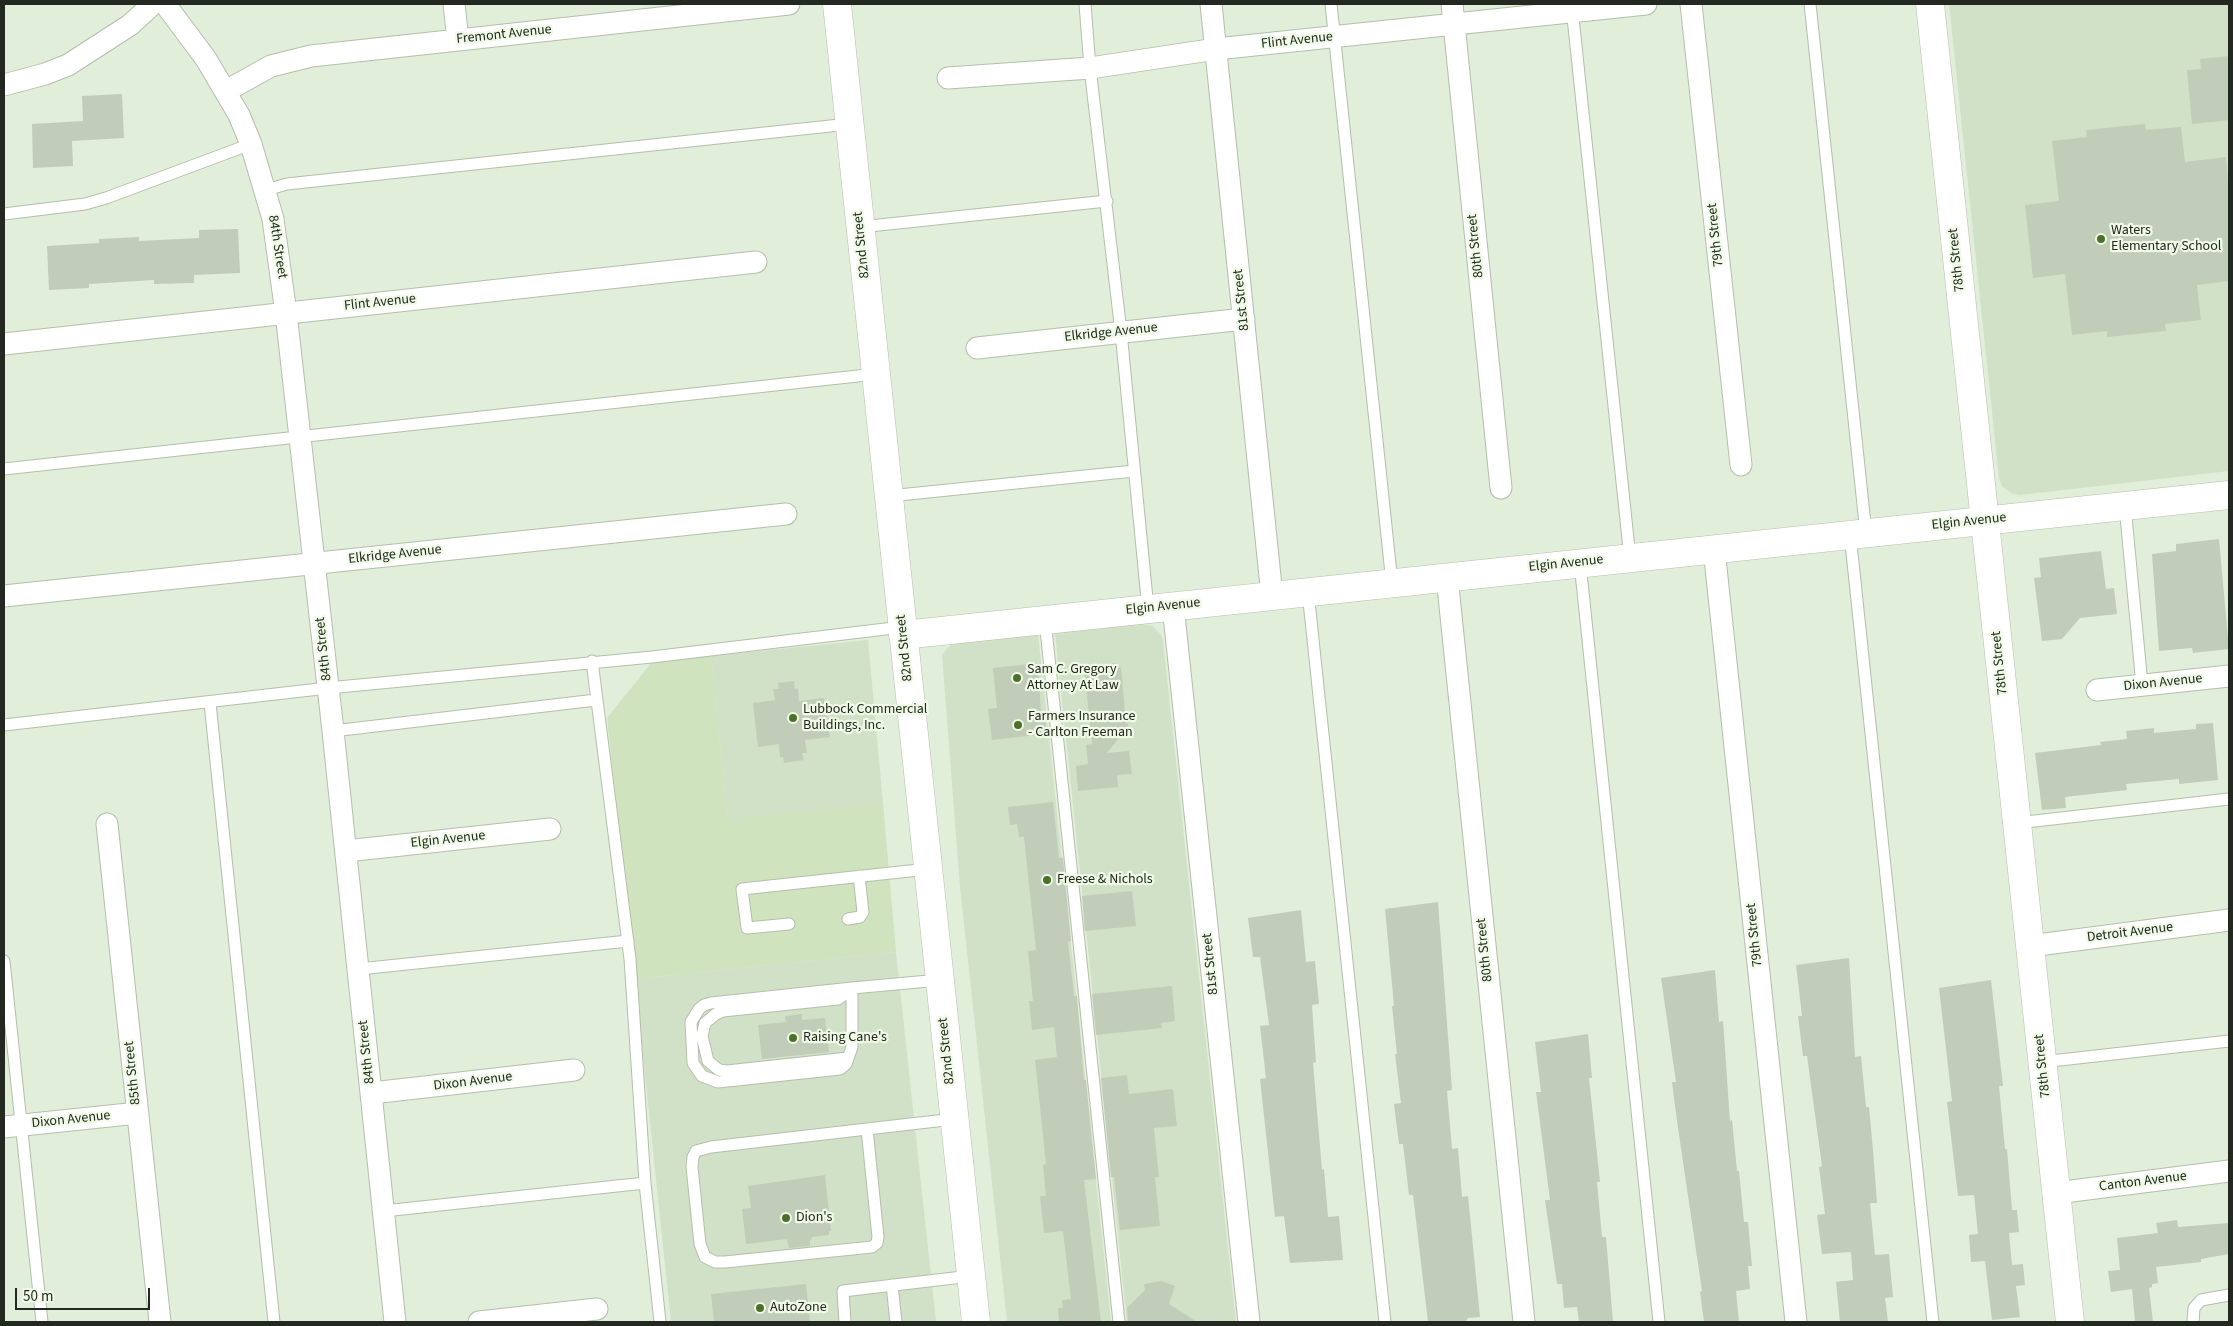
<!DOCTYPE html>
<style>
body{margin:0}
#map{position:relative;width:2233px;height:1326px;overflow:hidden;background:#e1eed9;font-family:"Source Sans 3",sans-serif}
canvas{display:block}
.frame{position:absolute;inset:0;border:5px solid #232820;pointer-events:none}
.scale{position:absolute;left:15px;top:1288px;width:135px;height:22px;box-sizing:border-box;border:2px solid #232820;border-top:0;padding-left:6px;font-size:15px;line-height:18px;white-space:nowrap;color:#232820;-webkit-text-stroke:4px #effbe6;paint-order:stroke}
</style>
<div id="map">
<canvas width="2233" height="1326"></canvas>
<div class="frame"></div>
<div class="scale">50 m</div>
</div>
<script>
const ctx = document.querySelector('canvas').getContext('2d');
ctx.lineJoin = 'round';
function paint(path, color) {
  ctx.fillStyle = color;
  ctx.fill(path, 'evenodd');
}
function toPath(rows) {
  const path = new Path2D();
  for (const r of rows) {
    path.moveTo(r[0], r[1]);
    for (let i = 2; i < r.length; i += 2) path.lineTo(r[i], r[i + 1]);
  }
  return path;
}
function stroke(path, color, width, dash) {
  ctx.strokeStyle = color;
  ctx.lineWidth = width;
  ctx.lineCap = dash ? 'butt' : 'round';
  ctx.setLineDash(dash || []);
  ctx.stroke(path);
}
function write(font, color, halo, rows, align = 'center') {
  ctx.font = font + ' "Source Sans 3",sans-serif';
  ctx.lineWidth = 4.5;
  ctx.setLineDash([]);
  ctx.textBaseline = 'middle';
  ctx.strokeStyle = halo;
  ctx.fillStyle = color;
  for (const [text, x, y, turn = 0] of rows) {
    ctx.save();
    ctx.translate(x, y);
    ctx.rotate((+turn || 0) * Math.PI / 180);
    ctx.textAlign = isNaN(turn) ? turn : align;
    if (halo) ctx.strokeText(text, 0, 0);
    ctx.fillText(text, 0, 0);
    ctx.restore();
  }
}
paint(toPath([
 [1949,4,2229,4,2229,471,2020,495,2011,493,2002,486,1999,478],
 [1141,624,1153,626,1161,635,1163,641,1236,1322,1127,1322,1055,633],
 [1038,634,1111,1322,1007,1322,960,887,942,655,948,647,956,643],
 [868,640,883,803,728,820,711,656],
 [896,952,936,1322,671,1322,635,979]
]), '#d1e1c7');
paint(toPath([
 [711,656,728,819,883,803,896,952,635,979,607,718,652,662]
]), '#cee3be');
paint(toPath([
 [2229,56,2229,120,2192,124,2187,70,2201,69,2200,59],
 [122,94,124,138,72,141,73,166,33,168,32,124,83,121,82,96],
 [2145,124,2146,130,2181,127,2185,162,2226,157,2229,193,2229,281,2197,285,2201,320,2165,324,2166,331,2107,337,2107,331,2072,335,2065,274,2033,278,2025,205,2059,201,2052,141,2087,137,2086,130],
 [238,229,240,273,194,275,194,283,154,284,154,280,89,284,89,288,49,290,47,246,99,243,99,239,139,237,139,241,199,238,199,230],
 [2219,539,2229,649,2193,653,2192,648,2159,651,2152,554,2176,551,2176,544],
 [2101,551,2106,589,2114,588,2117,614,2080,618,2062,639,2042,641,2034,578,2041,577,2039,558],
 [1038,663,1041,713,1045,716,1046,734,992,740,988,709,997,708,993,668],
 [1116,663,1121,668,1126,722,1129,725,1107,753,1129,751,1132,774,1117,775,1118,787,1078,791,1076,766,1088,764,1086,745,1092,744,1084,667],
 [794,681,795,689,798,688,799,701,824,698,830,737,805,740,807,753,802,753,804,760,784,763,783,757,780,757,779,744,758,747,753,703,775,700,773,689,779,689,778,683],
 [2213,723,2218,780,2179,784,2179,779,2126,784,2127,790,2065,797,2066,808,2042,810,2035,753,2101,745,2100,742,2127,739,2126,731,2154,728,2154,733,2196,729,2196,724],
 [1053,802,1059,858,1063,858,1071,941,1068,942,1074,996,1077,996,1084,1080,1086,1080,1096,1179,1084,1180,1101,1322,1059,1322,1058,1308,1063,1308,1062,1300,1071,1299,1063,1231,1044,1233,1040,1196,1046,1196,1043,1165,1046,1164,1035,1060,1057,1057,1054,1027,1032,1030,1029,1001,1033,1001,1028,951,1036,950,1024,837,1019,837,1017,824,1010,825,1008,807],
 [1132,891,1136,926,1085,931,1082,896],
 [1438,902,1452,1090,1447,1091,1452,1149,1458,1148,1462,1197,1468,1196,1480,1317,1468,1318,1465,1322,1428,1322,1413,1195,1409,1195,1403,1144,1399,1144,1394,1104,1401,1103,1395,1054,1397,1054,1392,1006,1394,1006,1385,909],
 [1301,910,1306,962,1315,961,1319,1004,1312,1005,1316,1062,1313,1063,1322,1170,1324,1169,1328,1217,1339,1216,1343,1260,1290,1263,1284,1216,1275,1217,1260,1079,1266,1078,1260,1026,1269,1025,1260,957,1253,957,1248,918],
 [1849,958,1855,1057,1861,1056,1866,1107,1869,1107,1873,1150,1877,1203,1870,1203,1875,1255,1889,1254,1893,1297,1885,1298,1888,1322,1840,1322,1836,1282,1853,1280,1851,1252,1822,1254,1817,1215,1825,1214,1819,1167,1822,1166,1807,1056,1803,1056,1798,1016,1802,1016,1796,965],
 [1715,970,1719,1022,1723,1021,1730,1121,1732,1120,1737,1171,1739,1171,1744,1222,1748,1222,1752,1266,1748,1266,1750,1289,1736,1291,1739,1322,1704,1322,1700,1292,1702,1291,1677,1121,1672,1082,1676,1082,1661,978],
 [1991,980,2003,1086,1999,1086,2005,1149,2007,1149,2012,1210,2017,1210,2019,1232,2009,1233,2012,1265,2023,1264,2025,1285,2016,1286,2020,1317,1992,1320,1985,1261,1971,1262,1969,1235,1978,1234,1974,1195,1958,1196,1947,1102,1952,1101,1939,988],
 [1172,986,1175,1021,1161,1023,1162,1028,1096,1035,1092,994],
 [802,1014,802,1020,825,1018,829,1052,762,1059,758,1025,786,1022,785,1016],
 [1588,1034,1592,1078,1589,1078,1600,1182,1597,1182,1602,1237,1606,1237,1613,1322,1579,1322,1577,1307,1564,1308,1562,1284,1557,1284,1545,1200,1550,1200,1536,1092,1541,1092,1535,1042],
 [1127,1075,1129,1094,1173,1089,1177,1126,1154,1128,1159,1177,1155,1177,1160,1226,1120,1230,1114,1177,1111,1177,1101,1078],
 [825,1175,831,1231,829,1231,829,1235,812,1237,812,1239,810,1240,810,1246,789,1248,787,1239,746,1244,742,1209,751,1208,748,1186],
 [2177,1220,2178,1227,2229,1223,2229,1254,2201,1259,2201,1262,2156,1267,2158,1283,2152,1284,2152,1287,2149,1288,2153,1322,2135,1322,2132,1289,2111,1292,2108,1271,2120,1270,2117,1238,2158,1233,2156,1223],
 [1161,1281,1175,1286,1169,1304,1197,1322,1128,1322,1127,1308,1145,1290,1144,1284],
 [806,1284,810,1322,714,1322,711,1294]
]), '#c1cdb8');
const lane = toPath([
 [1085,4,1090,68,1121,332,1148,609],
 [1331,4,1392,583],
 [1810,4,1866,533],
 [1572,8,1630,558],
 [266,190,287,184,849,124],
 [4,214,85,204,106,198,251,144],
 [860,227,1107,201],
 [4,469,876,374],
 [889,496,1134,471],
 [2125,506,2142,685],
 [1850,534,1933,1322],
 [1580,563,1659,1322],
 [1308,592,1385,1322],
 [1045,620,1119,1322],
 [592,661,630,959,645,1183,660,1322],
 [210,703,274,1322],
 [4,725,328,688,652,657,902,627],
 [333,731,596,700],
 [2017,823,2229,799],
 [848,919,860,917,863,912,859,876],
 [789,924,747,928,742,889,928,869],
 [4,961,42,1322],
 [359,969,628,941],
 [852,988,852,1047,846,1064,840,1069,718,1082,702,1076,693,1063,691,1022,699,1009,704,1005,711,1003,852,988,940,980],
 [848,1058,727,1071,719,1070,708,1061,702,1036,705,1023,716,1014,723,1011,838,999,851,990],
 [2042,1062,2229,1041],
 [867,1129,878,1237,877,1243,872,1247,725,1262,715,1262,705,1257,700,1244,692,1167,693,1157,696,1151,711,1147,954,1119],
 [384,1211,645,1183],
 [892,1285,896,1322],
 [845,1322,843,1291,971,1276],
 [2193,1322,2194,1308,2201,1300,2229,1295]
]);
const street = toPath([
 [165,4,206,59,239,115,251,144,273,219,286,313,333,731,395,1322],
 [454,4,458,40],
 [1211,4,1272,596],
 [1452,4,1501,488],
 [1691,4,1741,465],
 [948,78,1090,68,1216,49,1646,4],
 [4,85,45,74,68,65,130,25,153,4],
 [226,91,271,66,311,56,789,4],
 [4,344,756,262],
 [977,348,1244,319],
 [1714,549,1796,1322],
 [1447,577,1524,1322],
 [4,596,786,514],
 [1173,606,1249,1322],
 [2097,690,2229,676],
 [107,824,160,1322],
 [346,851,550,829],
 [2030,946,2229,920],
 [372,1093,574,1070],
 [4,1127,138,1113],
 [2056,1193,2229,1171],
 [479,1322,597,1309]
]);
const secondary = toPath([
 [837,4,976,1322],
 [1930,4,2070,1322],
 [903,635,2229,495]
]);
stroke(lane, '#b4bfab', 13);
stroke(street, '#b4bfab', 23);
stroke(secondary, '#b4bfab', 29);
stroke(lane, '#fff', 11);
stroke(street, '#fff', 21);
stroke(secondary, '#fff', 28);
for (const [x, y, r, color] of [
 [2101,239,5,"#4c7029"],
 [1017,678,5,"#4c7029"],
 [793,718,5,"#4c7029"],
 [1018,725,5,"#4c7029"],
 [1047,880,5,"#4c7029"],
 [793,1038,5,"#4c7029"],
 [786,1218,5,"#4c7029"],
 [760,1308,5,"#4c7029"]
]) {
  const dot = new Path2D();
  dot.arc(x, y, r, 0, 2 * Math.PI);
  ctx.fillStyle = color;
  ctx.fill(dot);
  stroke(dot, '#effbe6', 2);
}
write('14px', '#232820', '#effbe6', [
 ["Fremont Avenue",504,35,-6],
 ["Flint Avenue",1297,41,-6],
 ["79th Street",1716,235,-96],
 ["82nd Street",862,245,-96],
 ["80th Street",1476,246,-96],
 ["84th Street",277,247,81],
 ["78th Street",1957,260,-96],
 ["81st Street",1242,300,-96],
 ["Flint Avenue",380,303,-6],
 ["Elkridge Avenue",1111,333,-6],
 ["Elgin Avenue",1969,522,-6],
 ["Elkridge Avenue",395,555,-6],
 ["Elgin Avenue",1566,564,-6],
 ["Elgin Avenue",1163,607,-6],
 ["82nd Street",905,648,-96],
 ["84th Street",324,649,-96],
 ["78th Street",2000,663,-96],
 ["Dixon Avenue",2163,683,-6],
 ["Elgin Avenue",448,840,-6],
 ["Detroit Avenue",2130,933,-7],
 ["79th Street",1755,935,-96],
 ["80th Street",1485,950,-96],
 ["81st Street",1211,964,-96],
 ["82nd Street",947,1051,-96],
 ["84th Street",367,1052,-96],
 ["78th Street",2043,1066,-96],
 ["85th Street",133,1073,-96],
 ["Dixon Avenue",473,1082,-7],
 ["Dixon Avenue",71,1120,-6],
 ["Canton Avenue",2143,1182,-7]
]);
write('14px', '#232820', '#effbe6', [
 ["Waters",2111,231],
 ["Elementary School",2111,247],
 ["Sam C. Gregory",1027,670],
 ["Attorney At Law",1027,686],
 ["Lubbock Commercial",803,710],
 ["Buildings, Inc.",803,726],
 ["Farmers Insurance",1028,717],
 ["- Carlton Freeman",1028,733],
 ["Freese & Nichols",1057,880],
 ["Raising Cane's",803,1038],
 ["Dion's",796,1218],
 ["AutoZone",770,1308]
], 'left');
</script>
